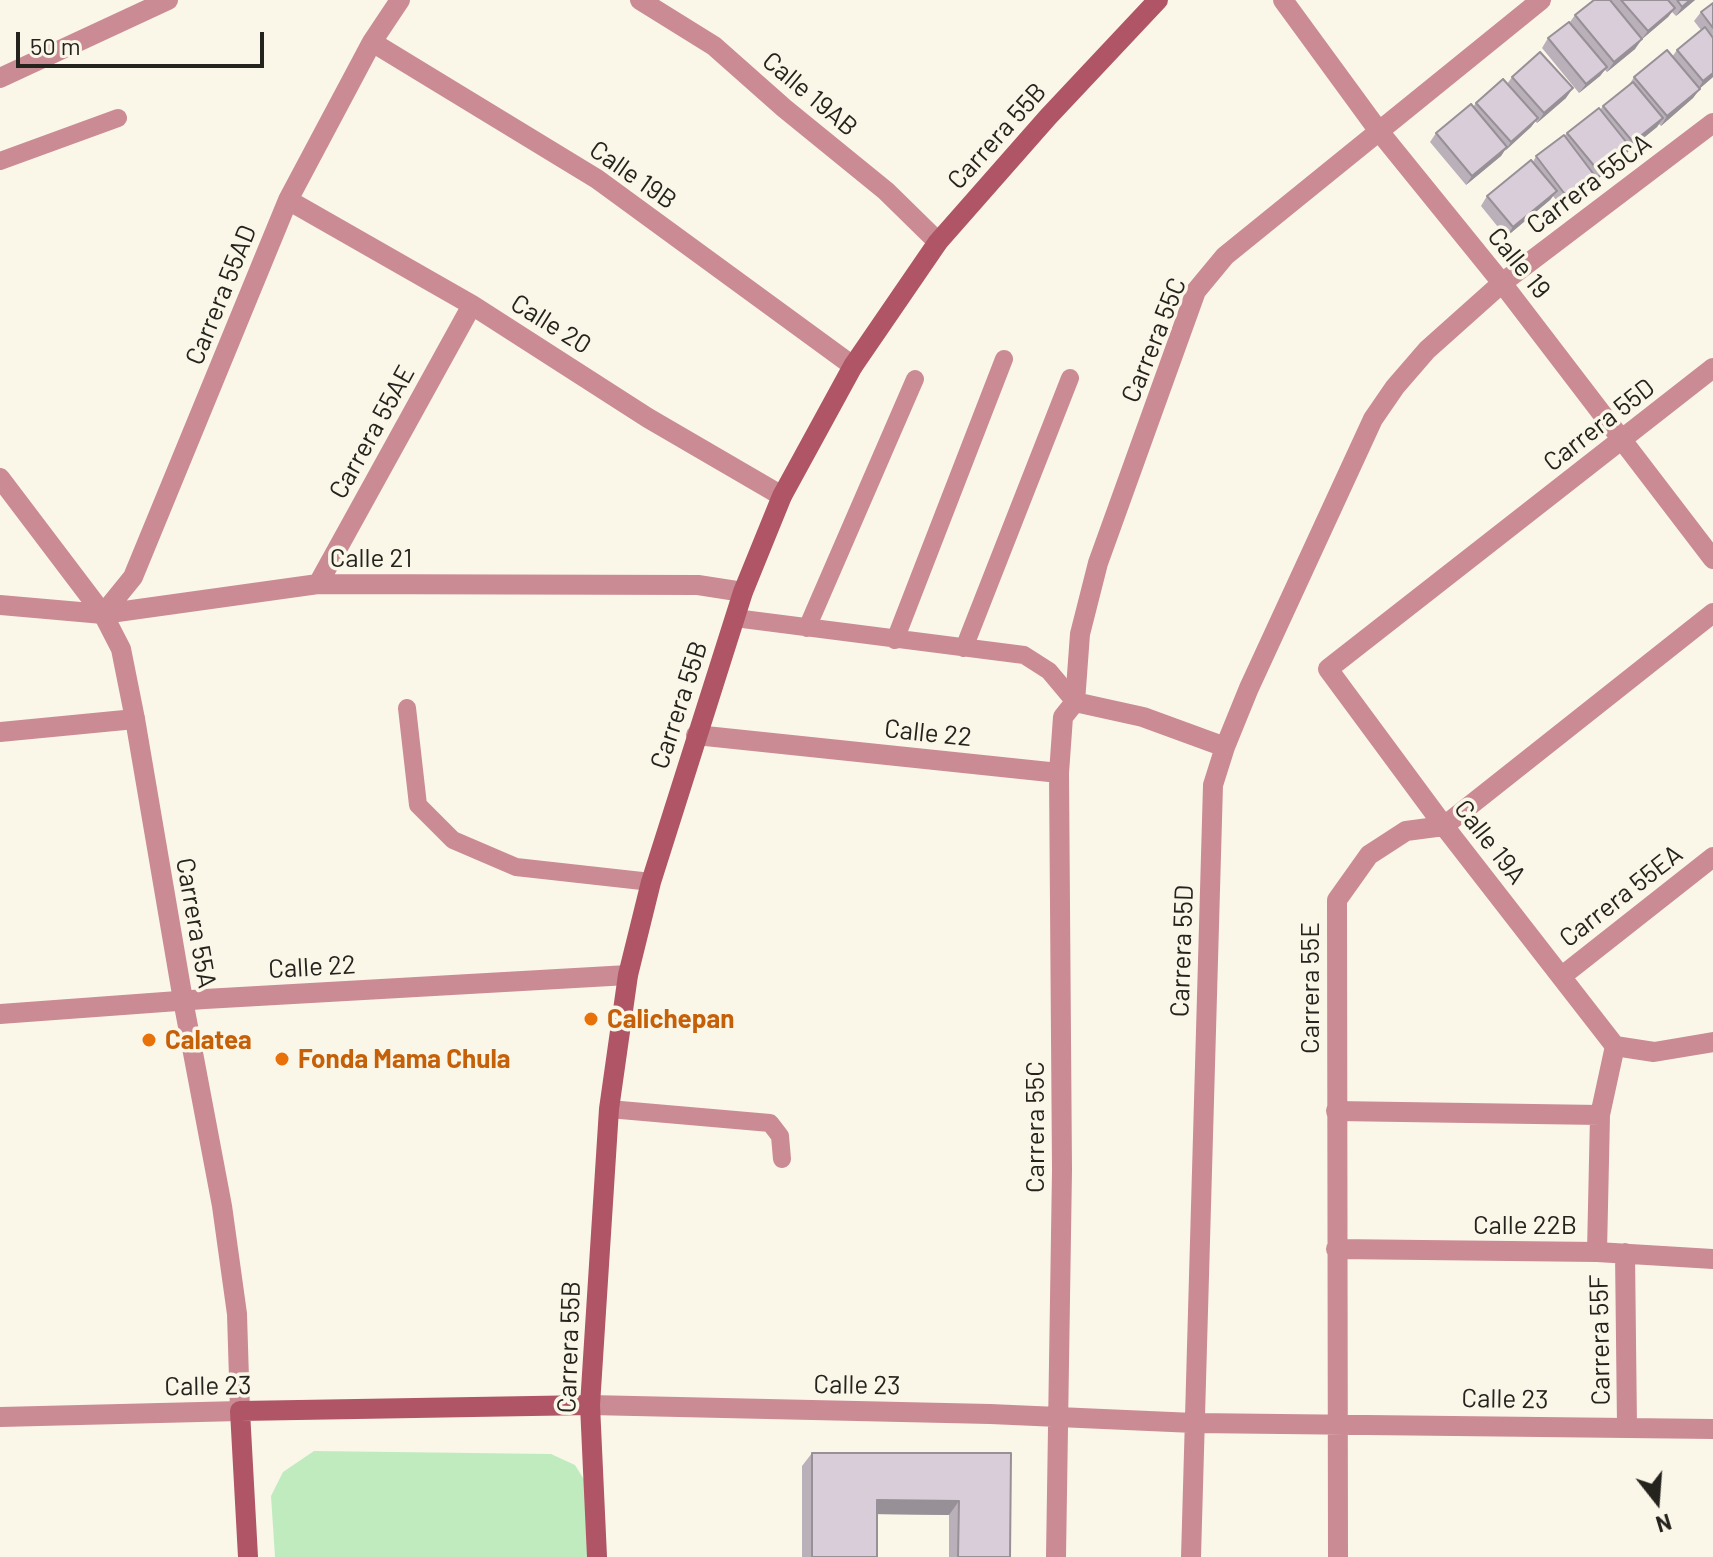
<!DOCTYPE html>
<style>
body{margin:0}
#map{position:relative;width:1713px;height:1557px;overflow:hidden;background:#faf7e9;font-family:Barlow,sans-serif}
canvas{display:block}
.north{position:absolute;left:1617px;top:1461px;width:80px;height:80px;-webkit-text-stroke:6px #faf7e9;paint-order:stroke;rotate:163deg;font-size:22px;font-weight:700;line-height:32px;text-align:center;color:#25231e}
.north::after{content:'';display:block;margin:auto;width:28px;height:36px;background:#25231e;clip-path:polygon(50% 0,100% 100%,50% 72%,0 100%)}
.scale{position:absolute;left:16px;top:32px;width:248px;height:36px;box-sizing:border-box;border:4px solid #25231e;border-top:0;padding-left:10px;font-size:24px;line-height:28px;white-space:nowrap;color:#25231e;-webkit-text-stroke:6px #faf7e9;paint-order:stroke}
</style>
<div id="map">
<canvas width="1713" height="1557"></canvas>
<div class="north">N</div>
<div class="scale">50 m</div>
</div>
<script>
const ctx = document.querySelector('canvas').getContext('2d');
ctx.lineJoin = 'round';
function paint(path, color) {
  ctx.fillStyle = color;
  ctx.fill(path, 'evenodd');
}
function toPath(rows) {
  const path = new Path2D();
  for (const r of rows) {
    path.moveTo(r[0], r[1]);
    for (let i = 2; i < r.length; i += 2) path.lineTo(r[i], r[i + 1]);
  }
  return path;
}
function stroke(path, color, width, dash) {
  ctx.strokeStyle = color;
  ctx.lineWidth = width;
  ctx.lineCap = dash ? 'butt' : 'round';
  ctx.setLineDash(dash || []);
  ctx.stroke(path);
}
function write(font, color, halo, rows, align = 'center') {
  ctx.font = font + ' Barlow,sans-serif';
  ctx.lineWidth = 7;
  ctx.setLineDash([]);
  ctx.textBaseline = 'middle';
  ctx.strokeStyle = halo;
  ctx.fillStyle = color;
  for (const [text, x, y, turn = 0] of rows) {
    ctx.save();
    ctx.translate(x, y);
    ctx.rotate((+turn || 0) * Math.PI / 180);
    ctx.textAlign = isNaN(turn) ? turn : align;
    if (halo) ctx.strokeText(text, 0, 0);
    ctx.fillText(text, 0, 0);
    ctx.restore();
  }
}
paint(toPath([
 [314,1451,551,1454,575,1465,588,1486,588,1557,275,1557,271,1496,283,1472]
]), '#c0ebbf');
stroke(toPath([
 [0,161,118,118],
 [735,618,1024,655,1049,671,1075,702],
 [807,628,915,379],
 [895,640,1004,359],
 [964,648,1070,378],
 [407,708,418,805,453,840,516,867,651,882],
 [609,1109,770,1123,780,1136,782,1159]
]), '#cb8b94', 18);
stroke(toPath([
 [1336,1111,1600,1115],
 [1597,1252,1600,1115,1615,1046]
]), '#cb8b94', 20);
stroke(toPath([
 [640,0,714,46,784,108,886,191,938,242],
 [1283,0,1378,130,1502,283,1713,559],
 [372,42,597,179,853,366],
 [0,78,168,0],
 [288,200,472,305,648,418,782,496],
 [1713,368,1328,669,1444,826,1615,1046,1654,1052,1713,1042],
 [318,584,472,305],
 [0,605,103,614,318,584,698,585,743,592],
 [103,614,133,577,288,200,372,42,400,0],
 [1075,702,1080,634,1098,563,1196,291,1225,256,1541,0],
 [0,732,135,719],
 [696,735,1059,773],
 [1562,976,1713,857],
 [0,1014,205,999,628,975],
 [1336,1249,1597,1252,1713,1259],
 [1625,1253,1627,1426],
 [590,1405,990,1414,1194,1423,1713,1429],
 [0,1417,240,1411],
 [1056,1557,1062,1170,1059,773,1063,717,1075,702,1143,717,1225,747],
 [1191,1557,1213,785,1225,747,1249,688,1373,419,1395,387,1427,350,1502,283,1713,123],
 [1338,1557,1337,900,1369,855,1406,831,1444,826,1713,613]
]), '#cb8b94', 20);
stroke(toPath([
 [0,478,103,614,121,649,135,719,183,1000,222,1206,237,1314,240,1411]
]), '#cb8b94', 20);
stroke(toPath([
 [248,1557,240,1411,590,1405],
 [597,1557,590,1405,609,1109,628,975,651,882,743,592,782,496,853,366,938,242,1048,117,1158,0]
]), '#b05565', 20);
paint(toPath([
 [1594,0,1695,0,1676,16,1672,12,1668,17,1641,40,1635,49,1607,72,1605,70,1600,76,1579,93,1542,48,1548,38,1570,22,1575,15],
 [1713,3,1713,77,1700,88,1693,98,1661,126,1659,124,1657,127,1630,149,1624,157,1593,183,1592,181,1588,185,1561,206,1553,196,1550,200,1506,237,1481,206,1487,196,1533,162,1536,156,1564,136,1567,133,1600,110,1603,106,1629,85,1634,77,1672,57,1677,50,1701,30,1694,21,1701,12],
 [1512,77,1566,98,1537,123,1535,121,1531,127,1504,151,1501,156,1466,185,1430,142,1436,133,1473,107,1476,103,1507,84],
 [812,1453,1011,1453,1010,1557,949,1557,949,1515,877,1514,877,1557,802,1557,802,1466]
]), '#bab0ba');
paint(toPath([
 [1690,0,1695,0,1676,16,1682,7],
 [1675,8,1668,17,1641,40,1648,31],
 [1642,39,1635,49,1607,72,1614,62],
 [1607,67,1600,76,1579,93,1586,84],
 [1713,73,1713,77,1697,91,1703,81],
 [1573,88,1566,98,1537,123,1544,113],
 [1700,89,1693,98,1661,126,1667,116],
 [1538,118,1531,127,1505,151,1511,142],
 [1663,118,1657,127,1630,149,1624,157,1593,183,1600,173,1628,150,1633,142],
 [1507,147,1501,156,1466,185,1472,176],
 [1595,176,1588,185,1561,206,1567,197],
 [1557,191,1550,200,1506,237,1513,227],
 [877,1500,959,1501,949,1515,867,1514]
]), '#979097');
const building = toPath([
 [1594,0,1610,0,1642,39,1614,62,1575,15,1594,0],
 [1621,0,1668,0,1675,8,1648,31,1621,0],
 [1677,0,1690,0,1682,7,1677,0],
 [1713,3,1713,28,1701,12,1713,3],
 [1569,22,1607,67,1586,84,1548,38,1569,22],
 [1705,27,1713,38,1713,73,1703,81,1677,50,1705,27],
 [1667,50,1700,89,1667,116,1634,77,1667,50],
 [1540,52,1573,88,1544,113,1512,77,1540,52],
 [1503,79,1538,118,1511,142,1476,103,1503,79],
 [1633,82,1663,118,1633,142,1603,106,1633,82],
 [1471,104,1507,147,1472,176,1436,133,1471,104],
 [1599,108,1631,148,1600,173,1567,133,1599,108],
 [1564,135,1595,176,1567,197,1536,156,1564,135],
 [1531,160,1557,191,1513,227,1487,196,1531,160],
 [812,1453,1011,1453,1010,1557,958,1557,959,1501,877,1500,877,1557,812,1557,812,1453]
]);
paint(building, '#d8cdd8');
stroke(building, '#979097', 2);
for (const [x, y, r, color] of [
 [591,1019,8,"#e8710a"],
 [149,1040,8,"#e8710a"],
 [282,1059,8,"#e8710a"]
]) {
  const dot = new Path2D();
  dot.arc(x, y, r, 0, 2 * Math.PI);
  ctx.fillStyle = color;
  ctx.fill(dot);
  stroke(dot, '#faf7e9', 3);
}
write('26px', '#25231e', '#faf7e9', [
 ["Calle 19AB",810,94,40],
 ["Carrera 55B",997,136,-48],
 ["Calle 19B",633,175,35],
 ["Carrera 55CA",1589,184,-37],
 ["Calle 19",1519,263,51],
 ["Carrera 55AD",221,295,-68],
 ["Calle 20",551,324,32],
 ["Carrera 55C",1154,340,-68],
 ["Carrera 55D",1599,425,-38],
 ["Carrera 55AE",372,432,-61],
 ["Calle 21",371,558],
 ["Carrera 55B",679,705,-72],
 ["Calle 22",928,733,6],
 ["Calle 19A",1490,842,52],
 ["Carrera 55EA",1621,896,-38],
 ["Carrera 55A",196,923,80],
 ["Carrera 55D",1182,951,-88],
 ["Calle 22",312,967,-3],
 ["Carrera 55E",1310,988,-90],
 ["Carrera 55C",1035,1127,-90],
 ["Calle 22B",1525,1225],
 ["Carrera 55F",1600,1340,-91],
 ["Carrera 55B",569,1347,-88],
 ["Calle 23",857,1385,1],
 ["Calle 23",208,1386,-1],
 ["Calle 23",1505,1399,1]
]);
write('bold 26px', '#c56008', '#faf7e9', [
 ["Calichepan",607,1019],
 ["Calatea",165,1040],
 ["Fonda Mama Chula",298,1059]
], 'left');
</script>
